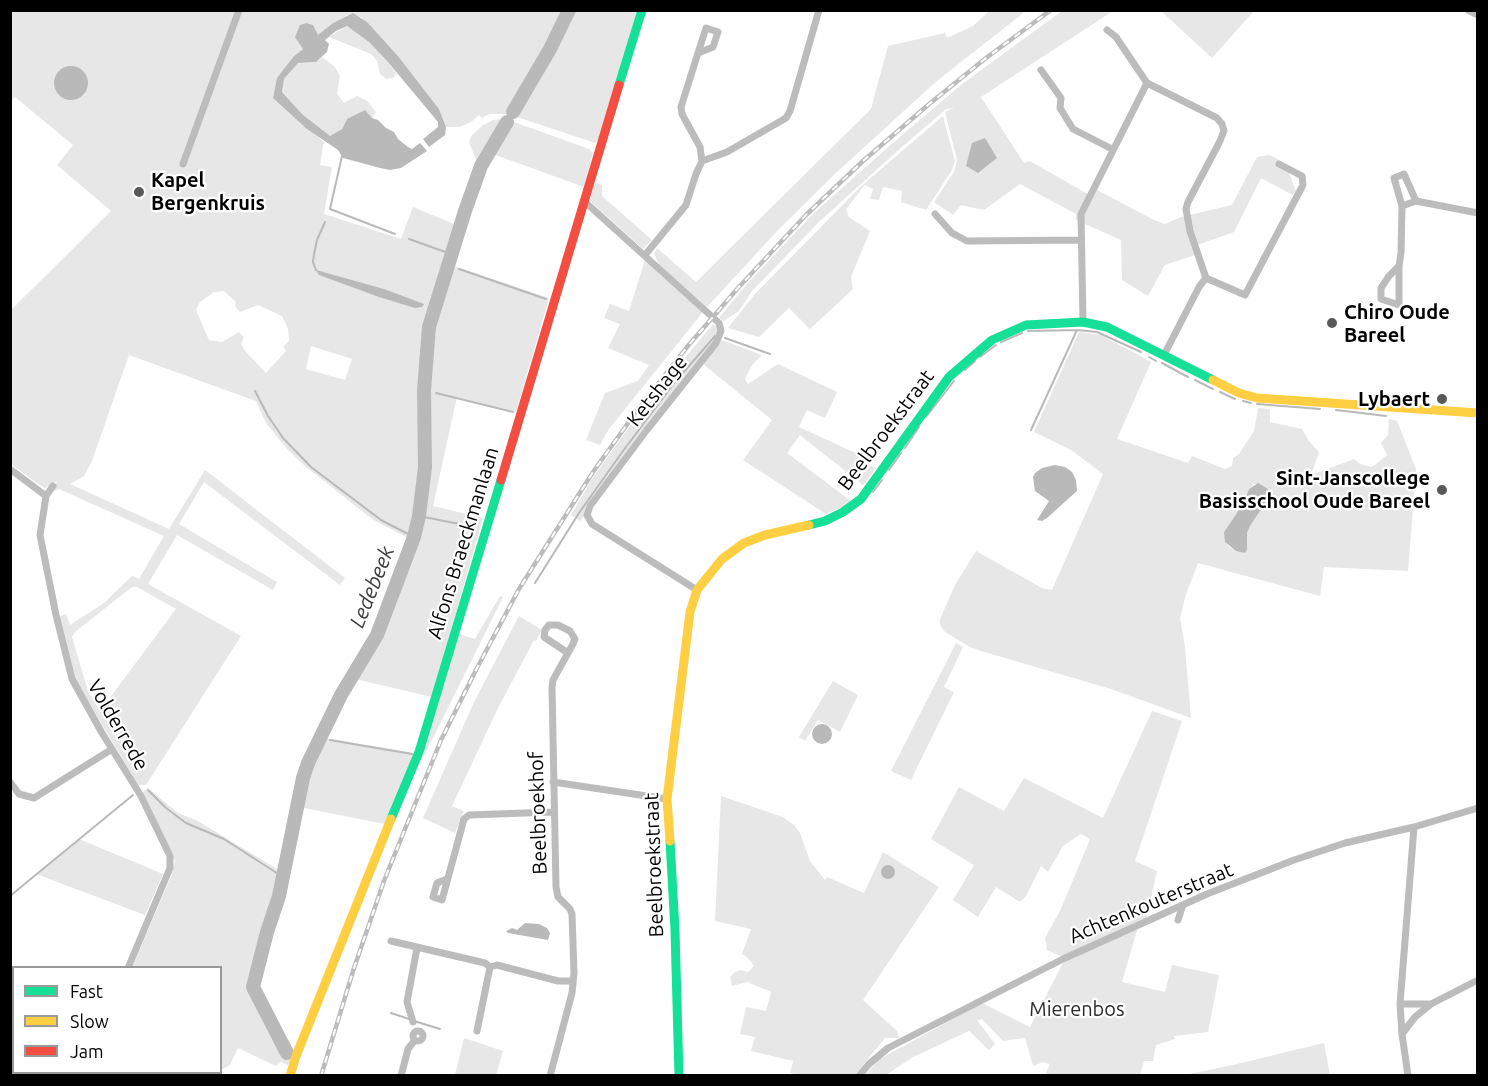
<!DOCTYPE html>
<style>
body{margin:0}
#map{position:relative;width:1488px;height:1086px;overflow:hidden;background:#fff;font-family:Ubuntu,sans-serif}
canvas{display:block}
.frame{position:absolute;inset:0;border:12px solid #000;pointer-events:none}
.legend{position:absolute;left:12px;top:966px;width:210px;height:108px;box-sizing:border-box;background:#fff;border:2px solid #999;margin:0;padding:8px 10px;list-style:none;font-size:18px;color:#000}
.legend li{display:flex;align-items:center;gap:12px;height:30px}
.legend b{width:30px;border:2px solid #999}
</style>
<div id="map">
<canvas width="1488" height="1086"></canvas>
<div class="frame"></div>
<ul class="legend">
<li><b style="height:8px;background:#16e098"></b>Fast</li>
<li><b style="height:8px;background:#ffcf43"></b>Slow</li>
<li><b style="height:8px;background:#f24e42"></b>Jam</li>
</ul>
</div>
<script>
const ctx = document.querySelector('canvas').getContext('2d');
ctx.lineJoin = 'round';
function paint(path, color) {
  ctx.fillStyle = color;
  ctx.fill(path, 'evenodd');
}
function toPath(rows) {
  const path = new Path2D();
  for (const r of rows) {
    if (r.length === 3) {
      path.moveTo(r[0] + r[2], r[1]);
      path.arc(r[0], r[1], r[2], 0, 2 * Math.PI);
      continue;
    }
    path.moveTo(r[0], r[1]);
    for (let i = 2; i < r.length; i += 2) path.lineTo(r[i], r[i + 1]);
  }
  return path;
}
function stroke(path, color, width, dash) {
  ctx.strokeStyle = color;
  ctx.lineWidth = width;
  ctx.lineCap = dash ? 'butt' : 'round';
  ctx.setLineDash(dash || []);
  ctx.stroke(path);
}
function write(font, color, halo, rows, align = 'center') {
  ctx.font = font + ' Ubuntu,sans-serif';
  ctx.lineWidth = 4.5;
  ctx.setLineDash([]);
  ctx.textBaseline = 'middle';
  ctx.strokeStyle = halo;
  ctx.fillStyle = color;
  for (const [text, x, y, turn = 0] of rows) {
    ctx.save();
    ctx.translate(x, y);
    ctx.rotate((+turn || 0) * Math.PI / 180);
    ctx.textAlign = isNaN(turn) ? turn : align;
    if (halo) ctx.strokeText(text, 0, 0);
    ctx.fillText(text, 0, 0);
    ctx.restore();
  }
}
paint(toPath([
 [10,11,637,11,598,140,595,143,508,114,489,114,482,118,479,115,471,122,459,127,446,127,439,109,398,56,361,17,348,15,333,23,294,56,274,98,325,143,323,145,320,165,332,167,324,214,401,239,413,207,454,224,478,165,469,142,472,135,482,126,493,120,502,119,511,121,589,149,593,153,584,187,493,154,485,167,456,253,454,266,549,298,516,412,457,397,433,506,483,518,432,697,355,679,381,637,424,518,429,440,427,418,430,394,428,369,438,301,449,274,441,271,428,311,420,356,419,404,421,467,408,538,372,519,305,466,288,450,266,423,256,401,129,355,92,461,84,476,70,484,169,529,205,470,345,578,340,585,204,482,179,524,277,582,273,590,177,535,148,584,241,636,146,785,138,785,75,679,59,617,66,614,70,625,104,603,132,576,139,579,164,536,59,489,54,491,57,481,45,488,41,486,11,464,11,310,111,211,57,165,73,145,15,97,11,101],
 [224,291,236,302,235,306,240,312,258,305,282,316,288,329,289,341,283,347,286,351,266,373,246,352,241,344,244,337,239,332,222,342,209,340,196,310,200,302,214,292],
 [311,346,352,359,345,380,306,369],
 [132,587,137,587,176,609,100,711,88,691,72,637,75,632],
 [989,11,1026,11,938,80,837,172,779,229,707,307,660,266,654,254,657,248,696,282,871,109,888,46,945,33,947,38,973,26],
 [1062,11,1113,11,981,97,1024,163,1030,161,1093,197,1097,190,1154,220,1165,224,1181,217,1232,205,1257,157,1269,155,1278,159,1277,167,1289,173,1296,191,1293,195,1261,178,1234,232,1192,247,1195,255,1165,265,1148,296,1122,280,1121,240,1076,220,1076,214,1020,184,984,210,961,205,953,215,934,202,954,172,957,160,945,112,954,107,945,110,903,146,820,221,752,291,739,311,724,321,719,318,746,285,813,214,887,148,962,84],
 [1250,11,1253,12,1212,58,1161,11],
 [347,26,369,42,388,62,397,74,393,78,386,79,380,74,377,61,371,54,329,37],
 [323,57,335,67,340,76,337,94,344,103,357,96,367,101,376,112,372,118,347,119,342,129,330,136,302,114,282,92,284,79,298,63,316,62],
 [943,116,955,161,952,170,926,210,901,202,902,191,883,187,879,200,870,199,873,189,865,185,846,209,849,217,870,231,851,277,853,289,810,329,789,308,759,337,728,328,755,294,823,225,859,188],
 [597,183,602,185,602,196,652,240,643,249,590,201,594,185],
 [645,260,703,312,609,429,600,445,586,440,605,393,638,381,649,365,608,348,620,324,604,318,610,304,629,311],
 [713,324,717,327,718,334,712,344,642,430,587,506,585,515,580,521,571,515,592,479,637,416],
 [1079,332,1101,335,1151,362,1117,439,1188,463,1192,456,1225,469,1232,466,1233,458,1239,454,1254,431,1258,408,1270,409,1270,422,1302,429,1309,441,1319,452,1311,475,1354,459,1360,464,1372,467,1387,455,1381,443,1388,435,1389,419,1397,421,1416,469,1408,571,1324,567,1320,596,1198,563,1186,594,1180,618,1185,647,1191,718,1111,689,981,651,970,647,945,632,940,625,940,619,955,585,976,551,1042,588,1052,590,1103,474,1071,450,1034,432],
 [1254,484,1258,484,1266,502,1250,526,1247,533,1247,550,1236,551,1228,546,1224,532,1243,504,1249,489],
 [722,340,762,355,753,364,746,376,745,380,748,384,778,364,837,392,825,418,807,410,799,427,862,456,859,461,876,468,863,485,800,435,787,453,851,501,844,506,826,514,743,460,772,420,703,364],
 [500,596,503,597,425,754,422,752,459,634,475,639],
 [519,616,542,630,536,641,534,640,498,708,452,806,464,811,455,833,423,818,474,702],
 [956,643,963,647,944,687,954,692,911,780,891,771],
 [833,681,858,695,840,732,818,720,805,741,799,737],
 [1152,711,1182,721,1135,861,1157,871,1147,917,1063,957,1047,950,1045,938,1061,909,1090,839,1081,834,1063,846,1048,872,1041,866,1026,896,1020,902,996,887,978,917,953,900,974,865,931,839,959,787,1004,811,1024,778,1103,818],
 [325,738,415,753,385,824,299,807,311,764],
 [148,788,178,813,196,820,287,875,283,896,257,981,294,1054,288,1065,281,1062,276,1066,238,1048,230,1065,221,1070,220,968,132,968,172,874,175,861,143,792],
 [721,796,783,817,794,825,800,833,810,861,825,880,827,877,864,893,883,852,939,887,863,1000,897,1031,899,1038,885,1038,855,1075,801,1075,790,1073,793,1061,751,1051,755,1037,740,1034,746,1007,766,1011,771,992,747,982,732,986,730,977,735,972,740,970,748,972,754,966,748,958,742,954,751,929,715,921],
 [79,839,163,874,145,915,36,874],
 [1138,927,1122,982,1165,992,1172,965,1219,975,1208,1032,1174,1036,1175,1039,1156,1045,1153,1061,1144,1061,1140,1075,1045,1075,1050,1064,1043,1062,1033,1066,1025,1038,1003,1041,982,1019,977,1020,995,1044,989,1050,969,1031,913,1057,886,1075,865,1076,878,1060,982,1003,1030,1027,1063,963],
 [464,1038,503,1051,496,1075,455,1075],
 [1324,1043,1330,1075,1185,1075,1237,1064],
 [87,1072,215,1073,211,1076,85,1076]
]), '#e7e7e7');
paint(toPath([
 [353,13,367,22,398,56,439,109,446,127,445,135,429,147,423,139,438,127,438,122,388,62,369,42,347,26,336,31,325,40,329,44,327,52,316,62,298,63,284,79,282,92,302,114,330,136,342,129,347,119,365,110,372,118,378,120,386,128,394,132,398,139,408,147,412,149,420,143,427,151,401,168,390,170,380,168,343,158,338,150,307,129,273,98,277,78,294,56,303,49,295,37,300,25,306,23,313,25,318,35,333,23],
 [71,83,17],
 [985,138,997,158,978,173,966,166,972,143],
 [316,270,384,289,424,304,422,307,415,308,379,297,319,275],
 [1055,465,1065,467,1072,472,1076,480,1077,491,1047,518,1042,521,1037,520,1049,501,1035,491,1033,477,1035,473,1042,468],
 [1258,483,1268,489,1266,502,1250,526,1247,533,1247,550,1245,553,1236,551,1225,542,1224,532,1243,504,1249,489],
 [822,734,10],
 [888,872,7],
 [525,923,539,924,547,928,550,933,548,940,508,933,506,931,512,928,517,930]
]), '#b9b9b9');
stroke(toPath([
 [342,156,330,209,395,234],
 [409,239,451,254],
 [459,269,546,299],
 [316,270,313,262,314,254,317,240,325,222],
 [1028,331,1077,330],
 [725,338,770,354],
 [1001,342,1022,333],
 [980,357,996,345],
 [1149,357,1156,361],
 [1162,363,1188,377],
 [965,370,975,361],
 [1195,380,1213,389],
 [255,391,268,416,283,438,311,467,381,520,414,537],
 [1220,392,1235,399],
 [436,393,513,412],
 [1243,401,1251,403],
 [1257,404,1320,409],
 [1336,410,1386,416],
 [926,417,954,381],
 [1031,430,1077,330,1097,332,1141,352],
 [905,448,919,427],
 [889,470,901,453],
 [873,492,882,480],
 [419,516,475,527],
 [535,583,579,513,623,451,675,382,715,336],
 [320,738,324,739],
 [330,740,412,754],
 [148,790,166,808,186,823,224,839,283,877],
 [10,896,133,795],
 [391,1013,409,1019],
 [414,1021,440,1029]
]), '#b9b9b9', 2);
stroke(toPath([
 [513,112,550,49,569,10],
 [287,1053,253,987,267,932,279,896,303,778,308,763,341,695,377,635,414,537,419,516,425,467,424,390,429,327,465,211,481,166,507,122]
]), '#b9b9b9', 14);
stroke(toPath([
 [1468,10,1478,15],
 [1107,30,1116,37,1147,83,1217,118,1222,124,1224,131,1219,143,1188,202,1186,209,1190,231,1206,278],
 [698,53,713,47,718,32,706,28,698,53,681,107,682,114,700,147,702,161],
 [1041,70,1061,98,1060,108,1073,129,1112,149],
 [183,164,239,10],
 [585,202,719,323,721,331,716,343,646,431,590,506,587,515,592,524,697,590],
 [1402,206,1394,178,1404,174,1416,201],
 [935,214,952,233,967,241,1081,240],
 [645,255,686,205,696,174,702,161,727,152,786,118,790,111,819,10],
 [1399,266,1389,276,1381,288,1381,299,1399,305,1399,266,1401,253,1402,206,1416,201,1478,213],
 [1206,278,1245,295,1303,185,1302,176,1279,164],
 [1083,322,1081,214,1147,83],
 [1164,355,1199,287,1206,278],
 [10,469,46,496],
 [53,486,46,496,40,535,56,615,72,679,102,733,141,796,170,856,170,868,128,968],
 [10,782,19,794,34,798,112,749],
 [553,782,667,799],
 [447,879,437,883,433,897,442,900,464,819,469,815,553,812],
 [1178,920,1183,905],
 [391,941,485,963,490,967,497,965,558,981,573,981],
 [1400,1004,1431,1004],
 [413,1022,407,1002,417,948],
 [418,1036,5],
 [477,1031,490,967],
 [1402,1034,1415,1017,1431,1004,1478,980],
 [82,1076,83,1072],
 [401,1076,408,1049,415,1040],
 [550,1076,572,993,574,973,572,914,570,909,558,897,556,887,552,687,553,680,573,644,575,639,570,631,558,625,549,625,545,630,544,637,568,653],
 [859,1076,869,1064,888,1048,1063,959,1207,894,1294,860,1345,843,1414,827,1478,808],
 [1408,1076,1402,1034,1400,1004,1414,827]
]), '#bcbcbc', 7);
stroke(toPath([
 [619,85,642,10],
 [809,525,825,521,843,512,861,499,949,377,992,340,1026,325,1083,322,1107,327,1213,380],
 [391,819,419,752,501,480],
 [670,841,675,930,679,1076],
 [15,1072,18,1076]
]), '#16e098', 9);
stroke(toPath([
 [1213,380,1239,393,1257,398,1478,413],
 [670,841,667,799,690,612,697,590,722,559,744,543,765,535,809,525],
 [290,1076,296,1056,391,819]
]), '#ffcf43', 9);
stroke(toPath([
 [501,480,619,85]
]), '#f24e42', 9);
const rail = toPath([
 [321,1076,354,968,384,881,441,740,477,668,519,589,593,472,636,412,687,347,738,288,806,215,863,161,928,105,986,58,1051,10]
]);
stroke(rail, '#bcbcbc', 4.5);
stroke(rail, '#fff', 2, [7]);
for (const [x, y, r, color] of [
 [139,192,6,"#595959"],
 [1332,323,6,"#595959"],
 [1442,399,6,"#595959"],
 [1442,490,6,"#595959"]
]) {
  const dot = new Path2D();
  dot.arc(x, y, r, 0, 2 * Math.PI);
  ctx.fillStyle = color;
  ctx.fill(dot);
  stroke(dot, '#fff', 2);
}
write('bold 20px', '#000', '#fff', [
 ["Kapel",151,180],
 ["Bergenkruis",151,203],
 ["Chiro Oude",1344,312],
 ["Bareel",1344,335],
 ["Lybaert",1430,399,"right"],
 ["Sint-Janscollege",1430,478,"right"],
 ["Basisschool Oude Bareel",1430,501,"right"]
], 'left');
write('20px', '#000', '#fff', [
 ["Ketshage",657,391,-52],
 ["Beelbroekstraat",886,430,-53],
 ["Alfons Braeckmanlaan",463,543,-73],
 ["Volderrede",118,725,60],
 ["Beelbroekhof",538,813,-92],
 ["Beelbroekstraat",654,865,-92],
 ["Achtenkouterstraat",1151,903,-23]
]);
write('20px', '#2b2b2b', '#fff', [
 ["Mierenbos",1077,1009]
]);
write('italic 21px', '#3c3c3c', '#fff', [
 ["Ledebeek",372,587,-68]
]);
</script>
